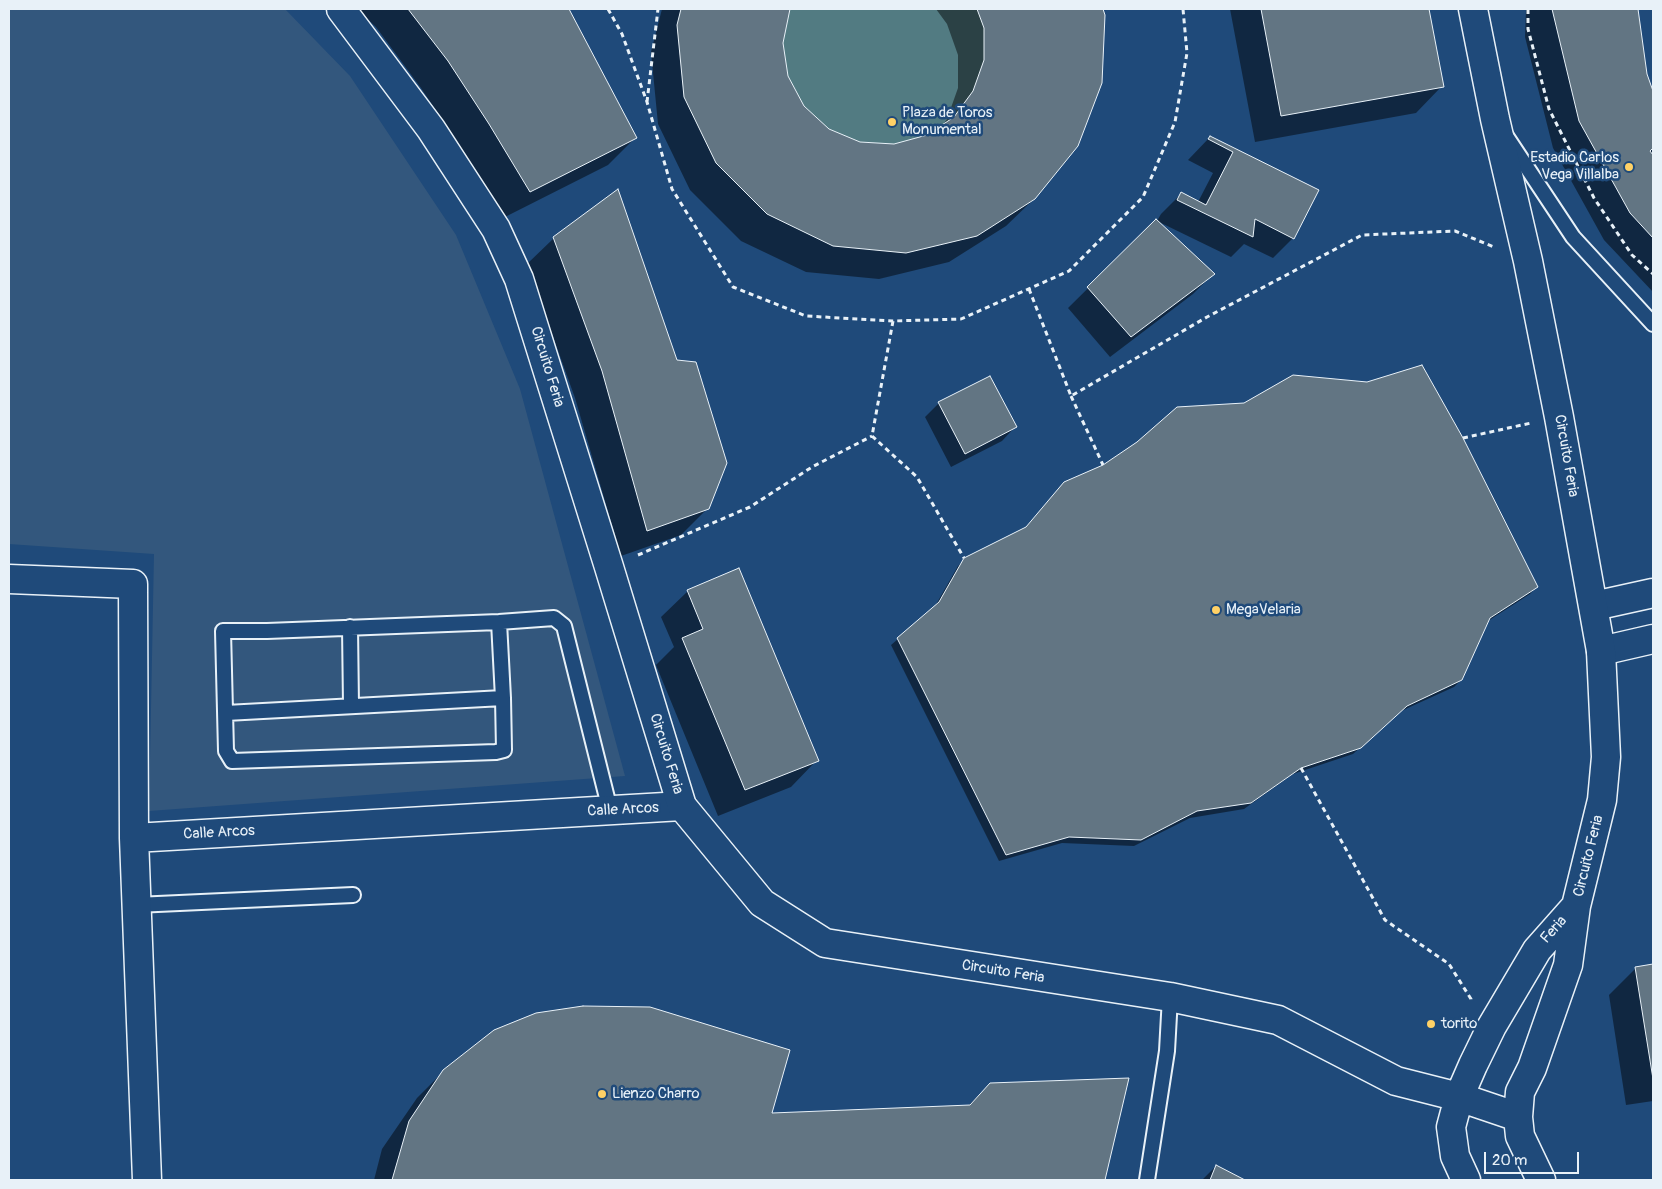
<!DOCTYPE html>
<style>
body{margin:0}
#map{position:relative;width:1662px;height:1189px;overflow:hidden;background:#1f4a7a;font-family:Pangolin,sans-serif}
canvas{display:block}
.frame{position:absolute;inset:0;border:10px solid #e8f1f8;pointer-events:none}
.scale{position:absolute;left:1484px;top:1152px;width:95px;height:22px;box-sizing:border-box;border:2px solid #e8f1f8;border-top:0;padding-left:6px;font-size:15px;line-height:18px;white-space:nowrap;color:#e8f1f8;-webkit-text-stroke:4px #1f4a7a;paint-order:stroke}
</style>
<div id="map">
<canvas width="1662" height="1189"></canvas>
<div class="frame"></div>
<div class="scale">20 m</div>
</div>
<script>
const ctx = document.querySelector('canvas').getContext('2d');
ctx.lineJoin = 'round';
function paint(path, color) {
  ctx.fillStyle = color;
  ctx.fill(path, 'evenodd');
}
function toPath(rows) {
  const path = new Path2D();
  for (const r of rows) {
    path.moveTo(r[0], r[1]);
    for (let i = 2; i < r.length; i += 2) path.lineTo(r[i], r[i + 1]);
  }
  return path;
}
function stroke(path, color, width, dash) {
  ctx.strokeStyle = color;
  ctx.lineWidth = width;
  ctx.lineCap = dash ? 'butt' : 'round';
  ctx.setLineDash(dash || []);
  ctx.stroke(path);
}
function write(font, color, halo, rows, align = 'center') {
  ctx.font = font + ' Pangolin,sans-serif';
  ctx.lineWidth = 5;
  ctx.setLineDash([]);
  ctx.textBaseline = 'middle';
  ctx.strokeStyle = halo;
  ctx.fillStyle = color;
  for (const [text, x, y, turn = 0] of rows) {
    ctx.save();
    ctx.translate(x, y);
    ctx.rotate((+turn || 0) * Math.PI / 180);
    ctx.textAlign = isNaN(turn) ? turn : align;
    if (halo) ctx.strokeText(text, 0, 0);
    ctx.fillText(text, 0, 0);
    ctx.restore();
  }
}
paint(toPath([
 [9,9,285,9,350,76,456,235,520,389,625,776,149,811,154,554,9,544]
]), '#33577d');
paint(toPath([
 [681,9,1103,9,1105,15,1078,146,1035,199,977,236,906,253,833,246,767,214,716,163,684,97,677,25]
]), '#527b82');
paint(toPath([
 [357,9,567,9,635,138,608,165,503,218,463,151,421,88,376,27],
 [662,9,788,9,782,43,787,77,803,107,828,130,860,143,894,146,928,136,941,128,947,119,958,88,958,55,947,24,936,9,1102,9,1103,15,1034,199,1006,226,949,262,879,279,806,272,741,241,690,190,658,124,651,52],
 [1230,9,1428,9,1442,86,1416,113,1255,142],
 [1526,9,1637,9,1646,74,1653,95,1653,152,1651,154,1653,157,1653,292,1604,240,1553,148,1525,37],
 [1210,137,1318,191,1293,238,1273,258,1244,244,1231,257,1157,221,1161,214,1181,194,1198,202,1213,173,1188,160],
 [1156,221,1213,274,1193,294,1110,357,1068,308],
 [554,238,676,361,708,508,681,535,621,556,575,398,527,264],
 [939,403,1015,427,1002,441,951,467,925,417],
 [965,559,1536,587,1530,594,1488,621,1461,680,1454,687,1399,712,1353,754,1293,774,1244,809,1190,818,1134,846,1062,843,999,861,891,645,934,608,958,566],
 [688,591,817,760,791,787,718,816,656,665,674,647,661,617],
 [1653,965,1653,1101,1626,1105,1609,995,1636,968],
 [444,1071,771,1114,968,1106,990,1084,1127,1079,1103,1180,374,1180,382,1149,417,1098],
 [1216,1166,1242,1180,1202,1180]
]), '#0007');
const building = toPath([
 [408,9,569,9,637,138,530,192,489,124,448,61,408,9],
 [681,9,790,9,783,43,788,76,804,106,829,129,860,142,894,144,927,135,954,117,973,91,984,60,984,28,977,9,1103,9,1105,15,1102,83,1078,146,1035,199,977,236,906,253,833,246,767,214,716,163,684,97,677,25,681,9],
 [1261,9,1429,9,1444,87,1281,116,1261,9],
 [1552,9,1638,9,1647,74,1653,91,1653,148,1650,151,1653,155,1653,238,1630,213,1579,121,1552,9],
 [1210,136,1319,190,1294,239,1255,219,1253,237,1177,200,1181,192,1206,205,1233,152,1208,139,1210,136],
 [618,189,677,360,696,362,727,463,709,509,647,531,602,371,553,237,618,189],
 [1156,219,1215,274,1131,337,1087,287,1156,219],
 [1422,365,1463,438,1538,587,1490,618,1462,680,1407,706,1361,748,1301,768,1251,803,1197,811,1141,840,1069,837,1006,855,897,638,939,602,964,558,1026,527,1064,482,1103,465,1137,442,1177,407,1244,403,1293,375,1367,382,1422,365],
 [990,376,1017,427,965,454,938,402,990,376],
 [739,568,819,761,745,790,682,638,703,629,687,590,739,568],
 [1653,964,1653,1079,1635,967,1653,964],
 [583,1006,650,1007,790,1050,772,1113,970,1105,990,1083,1129,1078,1105,1180,392,1180,409,1121,443,1070,494,1030,536,1013,583,1006],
 [1216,1165,1245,1180,1210,1180,1216,1165]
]);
paint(building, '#627583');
stroke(building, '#e8f1f8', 1);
const service = toPath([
 [1506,136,1573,237,1653,324],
 [499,622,503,698,504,750,496,752,232,761,226,751,223,631,267,631,499,622,554,618,564,626,610,810],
 [350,627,351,706],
 [226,713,503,698],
 [136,905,353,895],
 [1147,1180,1167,1051,1170,997]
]);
const minor = toPath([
 [9,579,133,584,134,838,682,806],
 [1594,606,1653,593],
 [1601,651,1653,639],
 [134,838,147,1180]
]);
const tertiary = toPath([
 [341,9,431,129,496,229,519,279,609,567,682,806,762,903,825,943,1170,997,1278,1020,1396,1081,1459,1097,1518,1117],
 [1473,9,1495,119,1528,261,1559,417,1601,651,1606,757,1602,800,1576,906,1568,965,1532,1068,1520,1092,1518,1117,1520,1136,1541,1180],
 [1466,1180,1455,1156,1451,1127,1459,1097,1473,1065,1492,1026,1537,950,1576,906]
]);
stroke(service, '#e8f1f8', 18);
stroke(minor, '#e8f1f8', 31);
stroke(tertiary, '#e8f1f8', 31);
stroke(toPath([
 [608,9,622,34,647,102,672,189,733,287,806,316,893,321,961,319,1069,271,1143,197,1175,122,1187,53,1183,9],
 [1528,9,1528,29,1549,109,1594,198,1632,255,1653,274],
 [647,102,658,9],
 [1029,289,1071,396,1207,317,1362,235,1455,231,1494,247],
 [893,321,872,436,917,477,964,558],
 [1071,396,1103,465],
 [1463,438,1531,423],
 [638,555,750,507,812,467,872,436],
 [1301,768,1385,920,1449,964,1471,999,1471,1002]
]), '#e8f1f8', 3, [5, 4]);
stroke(service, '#1f4a7a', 14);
stroke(minor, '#1f4a7a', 28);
stroke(tertiary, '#1f4a7a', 28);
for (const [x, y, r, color] of [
 [892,122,5,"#ffd166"],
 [1629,167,5,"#ffd166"],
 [1216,610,5,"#ffd166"],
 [1431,1024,5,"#ffd166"],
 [602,1094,5,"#ffd166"]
]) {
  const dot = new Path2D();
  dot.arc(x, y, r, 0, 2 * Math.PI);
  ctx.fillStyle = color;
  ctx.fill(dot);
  stroke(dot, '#1f4a7a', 2);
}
write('15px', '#e8f1f8', '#1f4a7a', [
 ["Plaza de Toros",902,113],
 ["Monumental",902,130],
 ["Estadio Carlos",1619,158,"right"],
 ["Vega Villalba",1619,175,"right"],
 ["MegaVelaria",1226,610],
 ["torito",1441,1024],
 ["Lienzo Charro",612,1094]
], 'left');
write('15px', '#e8f1f8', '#1f4a7a', [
 ["Circuito Feria",547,367,73],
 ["Circuito Feria",1566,456,80],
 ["Circuito Feria",666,754,73],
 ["Calle Arcos",623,810,-3],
 ["Calle Arcos",219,833,-3],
 ["Circuito Feria",1589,856,-76],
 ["Feria",1554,930,-48],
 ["Circuito Feria",1003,972,9]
]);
</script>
